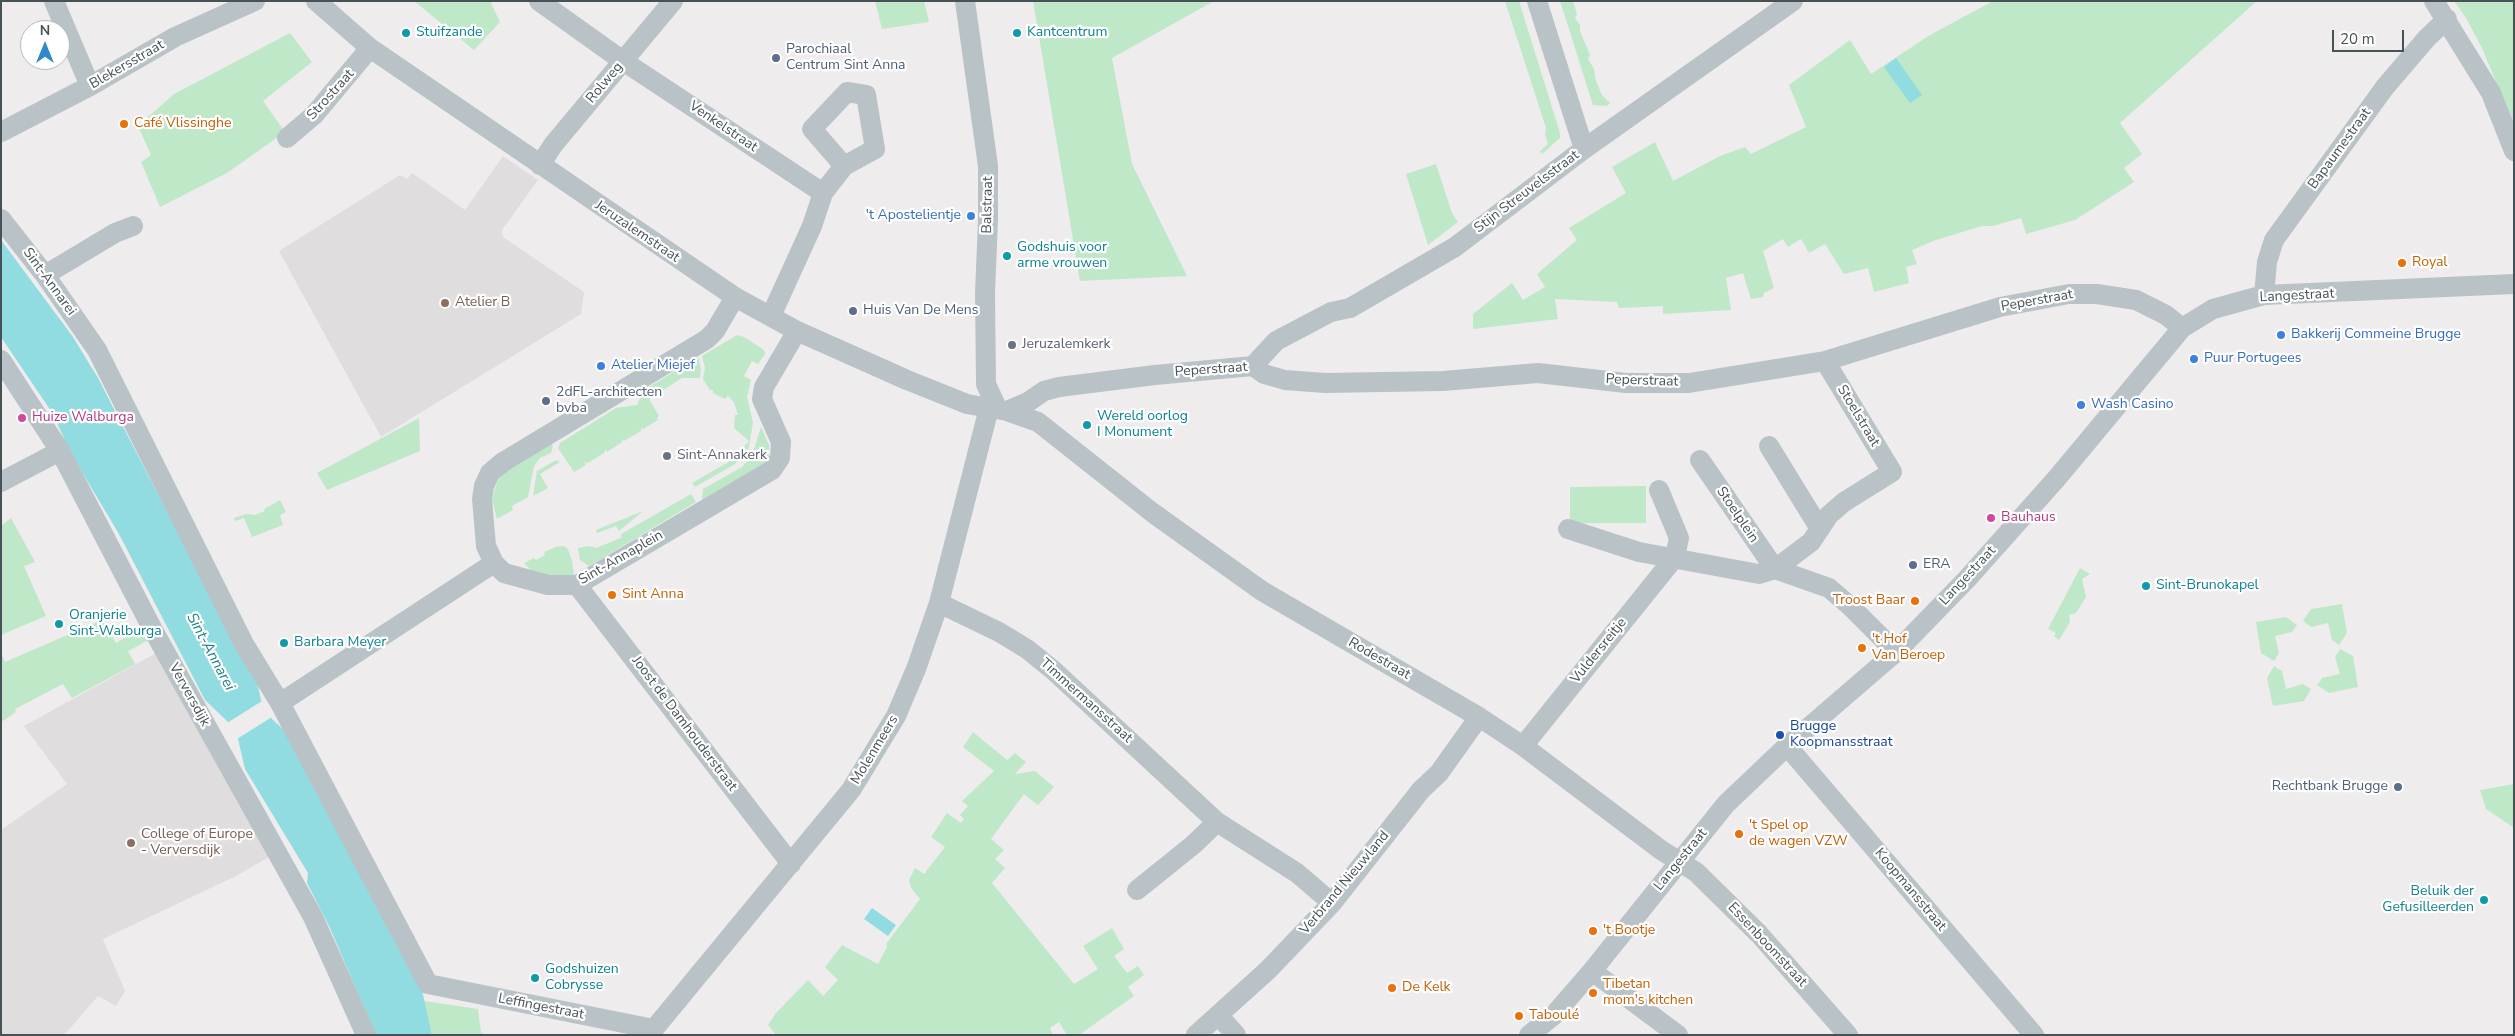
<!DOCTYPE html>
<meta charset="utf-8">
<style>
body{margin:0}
#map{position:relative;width:2515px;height:1036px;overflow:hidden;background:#efeced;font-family:"Nunito Sans",sans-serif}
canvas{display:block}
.frame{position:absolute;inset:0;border:2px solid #475257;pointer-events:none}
.north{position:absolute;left:20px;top:20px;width:50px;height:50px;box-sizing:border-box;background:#fff;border:1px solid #b5babc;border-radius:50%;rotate:0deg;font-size:14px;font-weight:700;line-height:20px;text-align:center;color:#475257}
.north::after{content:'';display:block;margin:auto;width:18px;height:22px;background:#2d89c8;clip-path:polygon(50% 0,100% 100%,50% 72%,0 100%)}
.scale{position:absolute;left:2332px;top:30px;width:72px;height:22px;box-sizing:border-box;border:2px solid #475257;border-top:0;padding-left:6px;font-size:15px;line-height:18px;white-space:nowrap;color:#475257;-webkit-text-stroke:4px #fff;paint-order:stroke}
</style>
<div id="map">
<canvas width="2515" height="1036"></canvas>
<div class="frame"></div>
<div class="north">N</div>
<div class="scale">20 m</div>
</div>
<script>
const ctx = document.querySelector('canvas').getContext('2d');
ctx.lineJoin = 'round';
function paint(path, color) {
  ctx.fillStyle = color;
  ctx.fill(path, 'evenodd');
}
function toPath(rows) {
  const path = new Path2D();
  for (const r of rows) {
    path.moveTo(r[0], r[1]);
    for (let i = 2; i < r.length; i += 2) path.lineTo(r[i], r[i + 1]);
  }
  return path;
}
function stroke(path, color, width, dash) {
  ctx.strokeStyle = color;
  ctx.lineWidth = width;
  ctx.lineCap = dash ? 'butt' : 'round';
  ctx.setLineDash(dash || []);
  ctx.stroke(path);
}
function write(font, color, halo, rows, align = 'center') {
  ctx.font = font + ' "Nunito Sans",sans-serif';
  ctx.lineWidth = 4.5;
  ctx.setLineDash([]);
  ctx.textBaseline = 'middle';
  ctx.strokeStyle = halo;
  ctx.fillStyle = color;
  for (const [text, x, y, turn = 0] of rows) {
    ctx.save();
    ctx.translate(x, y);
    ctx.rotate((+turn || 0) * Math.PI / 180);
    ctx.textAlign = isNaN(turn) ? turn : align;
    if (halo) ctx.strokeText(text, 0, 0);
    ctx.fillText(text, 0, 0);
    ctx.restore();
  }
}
paint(toPath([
 [503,156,538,180,502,230,503,237,584,292,581,314,381,437,279,251,400,175,407,179,412,173,465,210],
 [156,653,269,857,236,876,103,939,125,991,116,1006,98,996,66,1033,60,1035,1,1035,1,830,67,784,24,726]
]), '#e0ddde');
paint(toPath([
 [414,1,490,1,500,22,474,50],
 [875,1,924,1,929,22,882,29],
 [1033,1,1214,1,1112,58,1132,164,1187,276,1080,281],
 [1505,1,1519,1,1560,133,1560,138,1542,154,1540,151,1548,144,1545,134,1546,128],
 [1560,1,1573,1,1577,14,1575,18,1580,25,1580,31,1587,48,1590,55,1588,59,1594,69,1596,81,1602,95,1610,103,1607,106,1593,105],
 [1993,1,2257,1,2120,123,2142,154,2124,168,2134,182,2075,220,2026,234,2021,218,1993,226,1982,226,1933,241,1912,250,1917,264,1906,267,1909,283,1874,292,1868,268,1844,274,1825,244,1809,253,1801,239,1788,247,1783,239,1763,251,1774,288,1764,293,1763,297,1751,299,1743,273,1726,278,1731,310,1663,314,1663,306,1619,308,1617,302,1555,299,1558,319,1473,329,1473,314,1512,283,1523,300,1545,287,1537,274,1577,240,1569,228,1626,193,1612,167,1655,142,1673,181,1720,156,1745,147,1751,154,1806,127,1789,85,1850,40,1871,74,1930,35],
 [2454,1,2514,1,2514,126,2482,48,2466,18],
 [290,33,312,62,263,101,285,132,227,173,160,207,141,162,151,155,138,126,174,94],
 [1436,164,1452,213,1458,222,1428,245,1406,174],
 [737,335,744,337,764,350,765,354,758,364,752,361,744,376,751,380,747,397,753,423,748,451,735,464,695,487,692,483,732,460,749,441,734,428,735,415,738,415,734,402,728,396,725,399,713,393,713,390,710,390,703,379,705,368,702,356],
 [698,357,701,368,700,378,682,378,649,399,659,416,657,418,658,420,643,429,641,428,641,431,624,441,623,439,622,442,607,452,606,449,604,453,588,463,584,462,586,465,574,472,558,448,560,443,616,408,637,405,644,390],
 [419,418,420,451,327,490,317,473],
 [761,427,769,445,769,458,765,463,702,500,703,489,742,467,752,456],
 [551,443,553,446,551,453,540,458,534,466,528,497,512,506,513,510,497,519,492,499,497,482,509,468],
 [556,460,560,462,540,474,548,488,533,496,537,471],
 [1646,486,1646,523,1570,523,1570,487],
 [691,494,696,502,589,566,580,560,578,548,589,546,596,548,621,538,621,534],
 [280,500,286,512,280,515,283,525,252,537,244,518,235,521,234,518,247,514,255,515,265,511,264,509],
 [643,511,619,531,616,526,597,533,596,530],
 [11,518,35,562,24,566,46,616,1,635,1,526],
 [564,546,568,549,572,561,574,575,566,578,533,573,524,563,534,558,536,560,545,555,544,552,556,547],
 [2080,568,2090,574,2082,579,2086,597,2076,613,2069,615,2070,622,2059,640,2054,636,2056,633,2048,629],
 [2342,604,2347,633,2339,645,2332,640,2328,623,2311,627,2303,621,2311,609],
 [2286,617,2297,625,2292,632,2275,636,2279,653,2274,661,2261,653,2256,622],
 [102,620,116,643,142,628,149,640,128,651,135,664,72,698,63,684,15,709,16,712,1,722,1,653,5,662],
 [2340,649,2353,656,2358,687,2329,693,2317,685,2322,678,2340,674,2335,657],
 [2274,666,2282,671,2286,689,2303,684,2311,689,2304,701,2273,706,2267,678],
 [973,732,1007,760,1015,753,1026,762,1015,774,1035,771,1054,787,1038,805,1024,794,991,839,1004,850,995,859,1005,868,992,883,1074,984,1098,969,1083,946,1112,928,1124,949,1114,956,1127,973,1138,966,1144,975,1128,987,1134,996,1079,1035,1067,1035,1059,1022,1050,1028,1053,1035,776,1035,768,1025,776,1013,808,980,823,996,838,980,825,967,842,945,878,964,887,947,886,944,920,899,911,888,909,880,915,868,924,874,945,847,931,837,947,813,961,823,964,819,960,815,968,806,962,801,994,771,963,747],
 [2514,784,2514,828,2486,809,2480,790],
 [424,1001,478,1009,481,1033,492,1035,432,1035]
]), '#bee8c8');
paint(toPath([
 [1896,58,1922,95,1910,103,1884,67],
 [1,240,73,337,98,378,165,508,255,672,261,700,272,719,298,743,422,990,432,1035,376,1035,330,928,307,883,308,873,245,769,238,739,227,721,205,700,119,534,70,452,53,414,1,337],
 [872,908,896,925,888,936,864,919]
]), '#90dce0');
paint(toPath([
 [262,701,272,717,237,739,227,723]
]), '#efeced');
stroke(toPath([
 [54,1,90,86],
 [316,1,370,48,735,297,797,331,907,380,967,404,1007,411,1028,402,1044,391,1059,387,1155,375,1253,366,1264,374,1285,380,1325,383,1443,381,1538,373,1626,383,1689,383,1825,361,2000,307,2069,294,2097,294,2136,300,2166,315,2182,328],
 [539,1,623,61,823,193],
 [965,1,988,166,988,220,985,293,986,384,997,408],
 [1537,1,1584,149],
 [2434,1,2491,93,2514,151],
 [1,132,90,86,175,37,255,1],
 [287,138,314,115,370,48],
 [540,165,553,145,673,1],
 [1,219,45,275,97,350,244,644,280,703,428,984,654,1029],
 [45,275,115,233,133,226],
 [2264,295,2267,262,2274,240,2385,87,2427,38,2447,19],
 [735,297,715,331,707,339,503,462,490,473,484,486,482,499,486,546,494,563,504,573,548,585,577,585,772,470,780,458,781,442,762,399,764,387,797,331],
 [771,316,812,226,823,193,844,166,875,149,866,95,847,92,812,129,844,166],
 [1,360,60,451,153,630,313,917,366,1035],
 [1253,366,1276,341,1331,312,1350,308,1455,247,1584,149,1793,1],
 [1007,411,1038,422,1153,513,1262,591,1479,717,1523,746,1661,850,1696,872,1759,934,1848,1035],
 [1769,446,1820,529],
 [1700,460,1775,569],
 [1,482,60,451],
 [1568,529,1639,552,1759,574,1775,569,1811,542,1829,515,1844,502,1892,472,1825,361],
 [1775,569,1829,588,1850,606,1896,652],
 [577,585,791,864],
 [939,603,999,632,1027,649,1053,670,1217,822,1297,873,1332,903],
 [280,703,494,563],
 [1523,746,1675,557,1679,538,1659,490],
 [1787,746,2034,1035],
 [1137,890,1193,845,1217,822],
 [1592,971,1678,1035],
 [1219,1016,1236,1035],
 [649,1035,851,790,896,716,916,669,939,603,989,408],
 [1196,1035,1268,970,1332,903,1421,790,1439,773,1479,717],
 [1529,1035,1553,1016,1592,971,1726,804,1787,746,1896,652,1967,579,2057,478,2182,328,2213,309,2264,295,2514,284]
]), '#b9c3c7', 20);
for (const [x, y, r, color] of [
 [406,33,5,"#0f9aa8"],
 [1017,33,5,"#0f9aa8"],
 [776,58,5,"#5c6f8a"],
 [124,124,5,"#e8710a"],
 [971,216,5,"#3f7fe0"],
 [1007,256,5,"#0f9aa8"],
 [2402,263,5,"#e8710a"],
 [445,303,5,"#8d6e63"],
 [853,311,5,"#5c6f8a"],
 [2281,335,5,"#3f7fe0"],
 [1012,345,5,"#6b7280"],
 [2194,359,5,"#3f7fe0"],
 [601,366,5,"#3f7fe0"],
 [546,401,5,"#5c6f8a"],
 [2081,405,5,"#3f7fe0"],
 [22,418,5,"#d1479c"],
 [1087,425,5,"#0f9aa8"],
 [667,456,5,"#6b7280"],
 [1991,518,5,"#d1479c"],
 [1913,565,5,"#5c6f8a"],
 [2146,586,5,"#0f9aa8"],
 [612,595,5,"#e8710a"],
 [1915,601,5,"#e8710a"],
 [59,624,5,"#0f9aa8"],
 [284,643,5,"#0f9aa8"],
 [1862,648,5,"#e8710a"],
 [1780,735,5,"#1a4fb4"],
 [2398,787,5,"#5c6f8a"],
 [1739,834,5,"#e8710a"],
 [131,843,5,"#8d6e63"],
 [2484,900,5,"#0f9aa8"],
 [1593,931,5,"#e8710a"],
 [535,978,5,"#0f9aa8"],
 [1392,988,5,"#e8710a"],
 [1593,993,5,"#e8710a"],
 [1519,1016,5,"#e8710a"]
]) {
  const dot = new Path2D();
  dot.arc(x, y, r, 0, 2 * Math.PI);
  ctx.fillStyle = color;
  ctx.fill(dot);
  stroke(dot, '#fff', 2);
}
write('14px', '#0d838f', '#fff', [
 ["Stuifzande",416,33],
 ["Kantcentrum",1027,33],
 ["Godshuis voor",1017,248],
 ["arme vrouwen",1017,264],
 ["Wereld oorlog",1097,417],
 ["I Monument",1097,433],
 ["Sint-Brunokapel",2156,586],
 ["Oranjerie",69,616],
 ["Sint-Walburga",69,632],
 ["Barbara Meyer",294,643],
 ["Beluik der",2474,892,"right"],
 ["Gefusilleerden",2474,908,"right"],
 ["Godshuizen",545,970],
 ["Cobrysse",545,986]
], 'left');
write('14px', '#4e5e75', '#fff', [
 ["Parochiaal",786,50],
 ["Centrum Sint Anna",786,66],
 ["Huis Van De Mens",863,311],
 ["2dFL-architecten",556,393],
 ["bvba",556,409],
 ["ERA",1923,565],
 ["Rechtbank Brugge",2388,787,"right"]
], 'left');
write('14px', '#475257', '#fff', [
 ["Blekersstraat",127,65,-30],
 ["Rolweg",605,83,-50],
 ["Strostraat",331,95,-48],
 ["Venkelstraat",723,127,34],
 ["Bapaumestraat",2340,149,-54],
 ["Stijn Streuvelsstraat",1527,192,-37],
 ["Balstraat",988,205,-89],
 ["Jeruzalemstraat",637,232,34],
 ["Sint-Annarei",49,282,54],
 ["Langestraat",2297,296,-3],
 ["Peperstraat",2037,301,-10],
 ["Peperstraat",1211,370,-4],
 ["Peperstraat",1642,381,2],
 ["Stoelstraat",1858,416,59],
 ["Stoelplein",1737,515,56],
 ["Sint-Annaplein",621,558,-30],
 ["Langestraat",1968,576,-47],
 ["Vuldersreitje",1599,651,-51],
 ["Rodestraat",1379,659,30],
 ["Verversdijk",189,695,61],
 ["Timmermansstraat",1086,701,42],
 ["Joost de Damhouderstraat",684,724,53],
 ["Molenmeers",875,750,-59],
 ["Langestraat",1681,860,-51],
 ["Verbrand Nieuwland",1345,883,-50],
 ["Koopmansstraat",1910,890,50],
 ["Essenboomstraat",1767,945,47],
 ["Leffingestraat",541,1007,11]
]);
write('14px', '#c56008', '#fff', [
 ["Café Vlissinghe",134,124],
 ["Royal",2412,263],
 ["Sint Anna",622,595],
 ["Troost Baar",1905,601,"right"],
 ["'t Hof",1872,640],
 ["Van Beroep",1872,656],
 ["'t Spel op",1749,826],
 ["de wagen VZW",1749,842],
 ["'t Bootje",1603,931],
 ["Tibetan",1603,985],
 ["mom's kitchen",1603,1001],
 ["De Kelk",1402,988],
 ["Taboulé",1529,1016]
], 'left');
write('14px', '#366cbe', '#fff', [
 ["'t Apostelientje",961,216,"right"],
 ["Bakkerij Commeine Brugge",2291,335],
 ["Puur Portugees",2204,359],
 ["Atelier Miejef",611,366],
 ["Wash Casino",2091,405]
], 'left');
write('14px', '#785e54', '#fff', [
 ["Atelier B",455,303],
 ["College of Europe",141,835],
 ["- Verversdijk",141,851]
], 'left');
write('14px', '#5b616d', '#fff', [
 ["Jeruzalemkerk",1022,345],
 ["Sint-Annakerk",677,456]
], 'left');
write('14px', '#b23c85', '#fff', [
 ["Huize Walburga",32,418],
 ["Bauhaus",2001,518]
], 'left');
write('14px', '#164399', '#fff', [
 ["Brugge",1790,727],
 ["Koopmansstraat",1790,743]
], 'left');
write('italic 15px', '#1b8288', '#fff', [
 ["Sint-Annarei",210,652,62]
]);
</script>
